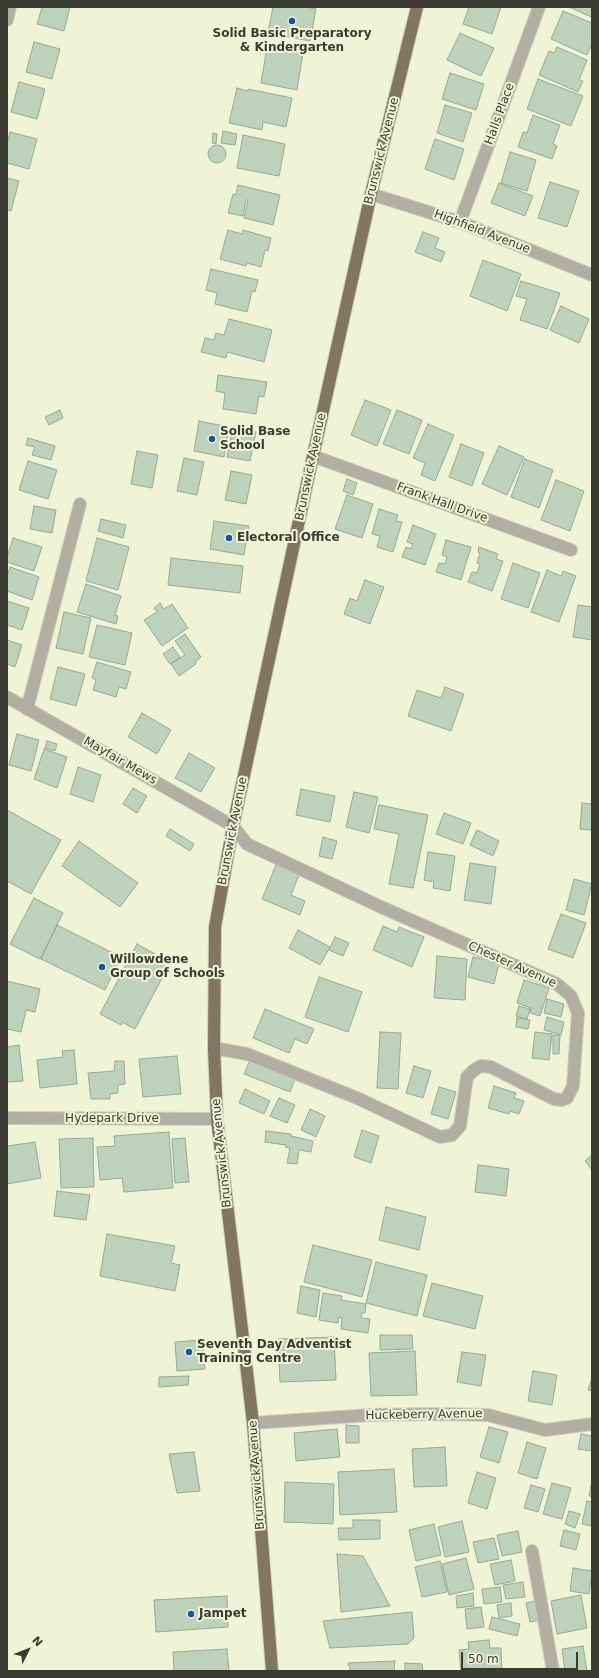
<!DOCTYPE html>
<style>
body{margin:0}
#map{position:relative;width:599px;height:1678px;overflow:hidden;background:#f0f4d7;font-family:"DejaVu Sans",sans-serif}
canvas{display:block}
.frame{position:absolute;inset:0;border:8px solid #3a3b30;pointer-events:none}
.north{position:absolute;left:8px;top:1630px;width:40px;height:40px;-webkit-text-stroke:3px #f0f4d7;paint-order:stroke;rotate:48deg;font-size:11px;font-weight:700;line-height:16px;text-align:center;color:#3a3b30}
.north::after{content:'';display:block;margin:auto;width:14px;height:18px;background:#3a3b30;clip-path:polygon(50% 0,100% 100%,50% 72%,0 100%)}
.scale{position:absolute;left:461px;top:1652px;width:117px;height:18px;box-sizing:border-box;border:2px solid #3a3b30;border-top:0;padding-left:5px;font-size:12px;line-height:14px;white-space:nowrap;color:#3a3b30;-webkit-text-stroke:3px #f0f4d7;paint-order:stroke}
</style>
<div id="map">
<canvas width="599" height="1678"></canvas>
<div class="frame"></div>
<div class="north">N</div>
<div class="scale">50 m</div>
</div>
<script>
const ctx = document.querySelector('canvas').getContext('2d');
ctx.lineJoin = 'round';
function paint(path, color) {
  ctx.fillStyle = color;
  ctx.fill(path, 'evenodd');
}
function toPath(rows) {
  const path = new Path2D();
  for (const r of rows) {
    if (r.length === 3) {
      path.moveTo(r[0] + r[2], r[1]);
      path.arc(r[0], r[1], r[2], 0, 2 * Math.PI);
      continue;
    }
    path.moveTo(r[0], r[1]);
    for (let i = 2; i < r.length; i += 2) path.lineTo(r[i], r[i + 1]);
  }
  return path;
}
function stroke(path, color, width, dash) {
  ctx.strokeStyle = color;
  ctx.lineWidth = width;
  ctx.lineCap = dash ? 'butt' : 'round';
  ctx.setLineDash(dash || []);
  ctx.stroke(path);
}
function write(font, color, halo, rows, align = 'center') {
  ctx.font = font + ' "DejaVu Sans",sans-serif';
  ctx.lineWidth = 4;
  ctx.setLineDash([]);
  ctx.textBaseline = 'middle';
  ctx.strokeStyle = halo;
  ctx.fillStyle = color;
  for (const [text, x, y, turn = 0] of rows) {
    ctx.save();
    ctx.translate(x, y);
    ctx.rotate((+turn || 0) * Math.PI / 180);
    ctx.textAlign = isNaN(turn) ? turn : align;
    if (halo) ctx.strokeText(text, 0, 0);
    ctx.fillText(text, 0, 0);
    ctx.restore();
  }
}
const building = toPath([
 [42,7,70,7,64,31,37,24,42,7],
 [273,7,306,7,316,9,310,41,268,33,273,7],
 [469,7,501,7,492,34,463,24,469,7],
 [569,7,592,7,592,15,591,17,569,7],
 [563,11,592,23,592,44,587,55,551,39,563,11],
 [460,33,494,48,481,76,447,60,460,33],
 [34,42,60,49,52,79,26,72,34,42],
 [267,47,303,53,297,90,261,83,267,47],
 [557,47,587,60,579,80,583,81,578,92,539,75,549,51,554,53,557,47],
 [450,73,484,84,476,110,442,99,450,73],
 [538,79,583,96,571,126,527,109,538,79],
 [19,82,45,89,37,119,11,112,19,82],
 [237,88,248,91,248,89,292,98,286,127,263,122,262,130,229,123,237,88],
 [445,105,472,113,463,142,437,133,445,105],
 [533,115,560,125,553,144,557,146,552,159,518,147,523,132,527,133,533,115],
 [223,131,237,134,235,145,221,143,223,131],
 [10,132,37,139,29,169,7,163,7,145,10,132],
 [213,133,217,134,216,144,212,143,213,133],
 [243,135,285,144,279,176,237,168,243,135],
 [435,139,464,149,454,180,425,169,435,139],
 [217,154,9],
 [510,152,536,160,527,191,501,183,510,152],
 [7,178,19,181,11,211,7,210,7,178],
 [550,182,579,191,567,227,538,218,550,182],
 [499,183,533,196,525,216,491,203,499,183],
 [238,185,280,195,273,225,244,218,248,200,246,200,243,216,228,213,233,194,236,195,238,185],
 [228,230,242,234,243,230,271,238,268,251,265,250,261,267,247,263,246,266,220,259,228,230],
 [423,232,439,238,435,248,445,252,441,262,415,252,423,232],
 [483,260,521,274,507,311,470,296,483,260],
 [211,269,258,280,255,292,252,291,247,312,215,304,217,293,206,290,211,269],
 [521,281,560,293,547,329,520,320,527,299,516,296,521,281],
 [561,306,589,319,579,343,550,330,561,306],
 [229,319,272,330,264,362,227,352,226,358,201,352,205,338,214,340,216,333,224,335,229,319],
 [218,375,267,382,264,397,259,396,256,414,223,409,225,393,216,391,218,375],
 [365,400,391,410,377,446,351,435,365,400],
 [60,410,63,418,49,425,45,417,60,410],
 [397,410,422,420,409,454,383,444,397,410],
 [199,421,229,427,224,457,194,451,199,421],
 [428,424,454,435,435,481,421,475,425,463,413,458,428,424],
 [233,427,256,432,250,461,227,457,233,427],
 [28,438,55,446,51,460,32,455,35,447,26,445,28,438],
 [461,444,484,453,472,486,449,477,461,444],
 [499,446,524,457,507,495,482,484,499,446],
 [137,451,158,455,152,488,131,484,137,451],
 [184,458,204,462,197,495,177,491,184,458],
 [525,459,553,470,539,508,511,497,525,459],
 [28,461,57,470,48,499,19,490,28,461],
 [231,471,252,475,246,504,225,500,231,471],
 [347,479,357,483,353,495,343,491,347,479],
 [556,480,584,491,570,531,541,520,556,480],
 [347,495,373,504,362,538,335,529,347,495],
 [34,506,56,510,52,533,30,529,34,506],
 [379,509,398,515,396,521,402,522,393,552,377,547,380,536,372,534,379,509],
 [101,519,126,525,123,538,98,531,101,519],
 [214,521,249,526,244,555,210,549,214,521],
 [413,525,436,534,425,565,402,557,406,547,411,549,413,544,407,542,413,525],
 [13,538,42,547,34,571,7,562,7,557,13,538],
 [97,538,129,547,118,590,86,581,97,538],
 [446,540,471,547,461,580,436,572,439,563,445,564,447,557,442,555,446,540],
 [479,547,498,554,496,559,503,561,492,591,468,582,472,572,477,573,480,564,477,563,480,553,478,552,479,547],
 [171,558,243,566,240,593,168,585,171,558],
 [513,563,540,573,528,608,501,599,513,563],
 [10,567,39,577,32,600,7,591,7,577,10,567],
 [547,570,561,576,563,571,576,576,559,622,531,612,547,570],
 [365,580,384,587,370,624,344,614,350,598,357,601,365,580],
 [86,584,121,596,115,615,118,616,116,624,77,612,86,584],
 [7,601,29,608,22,630,7,625,7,601],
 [160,603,164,609,172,604,188,628,162,646,144,620,157,612,154,608,160,603],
 [578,605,592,607,592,640,573,637,578,605],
 [64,612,91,618,83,654,56,648,64,612],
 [97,625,132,633,125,665,89,657,97,625],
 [185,634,201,657,195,662,196,664,179,676,171,664,185,655,175,641,185,634],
 [7,640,22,645,15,667,7,664,7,640],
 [173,647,180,657,170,664,163,654,173,647],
 [97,662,131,672,126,689,119,687,116,697,93,690,96,680,92,678,97,662],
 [58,667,85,674,76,706,50,699,58,667],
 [445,687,464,694,451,731,408,716,417,690,441,698,445,687],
 [142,713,171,730,157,754,128,737,142,713],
 [17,734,39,740,31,771,9,765,17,734],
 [47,741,57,744,55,751,45,748,47,741],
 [44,749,67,757,57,788,34,779,44,749],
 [189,753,215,768,201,792,175,778,189,753],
 [78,767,101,775,93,802,70,794,78,767],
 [133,788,147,796,137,813,123,804,133,788],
 [301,789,335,796,330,822,296,815,301,789],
 [354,792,378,797,369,833,346,827,354,792],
 [582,803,592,804,592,830,580,829,582,803],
 [379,805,428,815,413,888,389,884,399,834,374,829,379,805],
 [7,810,61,840,31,894,7,881,7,810],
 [444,813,471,823,463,844,436,834,444,813],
 [170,829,194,844,190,851,166,836,170,829],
 [477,830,499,841,493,856,470,845,477,830],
 [323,837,337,841,332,859,319,856,323,837],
 [79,841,138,883,120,907,62,866,79,841],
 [428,852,455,856,450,891,433,888,434,882,424,880,428,852],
 [470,863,496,867,491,904,464,900,470,863],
 [276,865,299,875,291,895,305,901,300,915,262,899,276,865],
 [574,879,592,884,584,915,566,910,574,879],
 [34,898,63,913,40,959,10,944,34,898],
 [561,914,586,923,573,958,548,949,561,914],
 [57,925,121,957,105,990,41,959,57,925],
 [383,926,397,932,399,927,424,937,412,967,373,950,383,926],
 [298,930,330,947,320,965,289,948,298,930],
 [335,937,349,943,343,956,329,950,335,937],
 [137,944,155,954,153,959,168,967,135,1029,122,1022,121,1025,100,1014,137,944],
 [437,956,467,959,465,1000,434,998,437,956],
 [473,957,499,963,494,984,468,977,473,957],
 [319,977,362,992,348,1032,305,1017,319,977],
 [524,980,549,988,540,1016,530,1013,531,1008,517,1003,524,980],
 [7,981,40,989,35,1012,26,1010,21,1032,7,1029,7,981],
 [547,999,564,1004,561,1017,544,1013,547,999],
 [519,1006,530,1009,527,1019,516,1016,519,1006],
 [265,1009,314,1029,307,1044,295,1039,289,1053,253,1038,265,1009],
 [547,1017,564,1022,561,1035,544,1030,547,1017],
 [517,1018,530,1020,528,1029,516,1027,517,1018],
 [380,1032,401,1033,398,1089,377,1088,380,1032],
 [535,1032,552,1034,549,1060,532,1058,535,1032],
 [553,1035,560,1035,559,1054,553,1054,553,1035],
 [19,1045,23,1081,7,1082,7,1047,19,1045],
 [74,1050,77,1084,40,1088,37,1060,63,1057,62,1051,74,1050],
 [177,1056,181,1094,143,1097,139,1059,177,1056],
 [250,1060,295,1079,290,1092,244,1074,250,1060],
 [115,1061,124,1061,125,1084,118,1085,118,1093,110,1094,110,1099,91,1099,88,1073,114,1071,115,1061],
 [414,1066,431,1071,423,1098,406,1093,414,1066],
 [494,1086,516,1093,514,1098,524,1101,519,1114,510,1111,509,1114,488,1108,494,1086],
 [439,1087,456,1092,448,1119,431,1114,439,1087],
 [245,1089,270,1101,264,1114,239,1103,245,1089],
 [279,1098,295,1105,287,1123,270,1116,279,1098],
 [310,1109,325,1116,316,1137,301,1130,310,1109],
 [362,1130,379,1136,371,1163,354,1157,362,1130],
 [266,1131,291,1134,291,1136,313,1141,311,1152,299,1150,297,1164,287,1163,290,1148,285,1147,286,1145,265,1142,266,1131],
 [169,1132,173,1188,124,1192,122,1178,100,1180,97,1147,115,1146,114,1136,169,1132],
 [93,1138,94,1187,61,1188,59,1139,93,1138],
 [185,1138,189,1182,175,1183,172,1139,185,1138],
 [35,1142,41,1178,7,1184,7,1146,35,1142],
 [592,1155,592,1170,585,1161,592,1155],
 [478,1165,509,1169,506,1196,475,1192,478,1165],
 [57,1191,90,1195,86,1220,54,1216,57,1191],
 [386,1207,426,1217,419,1250,379,1240,386,1207],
 [107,1234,175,1246,171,1263,180,1265,175,1291,100,1276,107,1234],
 [313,1245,372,1260,362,1297,304,1282,313,1245],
 [376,1262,427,1275,417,1316,366,1303,376,1262],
 [432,1283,483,1296,475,1329,423,1316,432,1283],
 [301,1286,320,1290,316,1317,297,1313,301,1286],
 [323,1293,342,1296,341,1300,366,1304,365,1313,362,1313,361,1318,370,1319,368,1333,341,1329,342,1318,339,1317,338,1323,319,1320,323,1293],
 [380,1335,412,1335,413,1349,380,1350,380,1335],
 [334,1337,336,1380,280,1382,278,1339,334,1337],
 [202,1340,205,1369,177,1371,175,1342,202,1340],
 [415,1351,417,1395,371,1396,369,1353,415,1351],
 [462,1352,486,1355,481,1386,457,1382,462,1352],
 [533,1371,557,1375,552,1405,528,1401,533,1371],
 [189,1376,188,1385,159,1387,159,1377,189,1376],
 [592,1378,592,1391,588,1390,592,1378],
 [346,1425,359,1426,359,1443,346,1443,346,1425],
 [489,1427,508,1432,499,1463,480,1457,489,1427],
 [337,1429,340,1457,296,1461,294,1433,337,1429],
 [581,1434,592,1436,592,1451,578,1449,581,1434],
 [527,1442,546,1448,537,1479,518,1473,527,1442],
 [445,1447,447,1486,414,1487,412,1449,445,1447],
 [194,1452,200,1491,177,1493,169,1454,194,1452],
 [394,1469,397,1512,340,1515,338,1472,394,1469],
 [477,1472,496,1478,487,1509,468,1503,477,1472],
 [592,1481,592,1496,589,1496,592,1481],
 [285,1482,334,1484,333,1524,284,1522,285,1482],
 [552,1483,571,1488,562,1519,543,1514,552,1483],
 [531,1485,545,1489,538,1512,524,1508,531,1485],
 [587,1501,592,1502,592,1526,582,1524,587,1501],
 [569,1511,580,1514,575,1528,565,1524,569,1511],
 [353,1520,380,1520,380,1539,339,1540,338,1528,353,1528,353,1520],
 [462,1521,469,1552,445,1557,438,1527,462,1521],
 [434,1524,441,1555,416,1561,409,1530,434,1524],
 [564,1530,580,1534,576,1550,560,1546,564,1530],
 [518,1531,522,1552,502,1556,497,1535,518,1531],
 [494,1538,499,1559,478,1563,473,1542,494,1538],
 [337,1554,363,1556,390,1606,341,1612,337,1554],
 [466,1558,474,1589,449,1595,442,1564,466,1558],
 [511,1560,515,1581,495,1585,490,1564,511,1560],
 [440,1561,447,1592,422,1597,415,1567,440,1561],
 [573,1568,592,1571,589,1594,570,1591,573,1568],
 [523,1582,525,1597,506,1599,503,1585,523,1582],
 [500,1587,502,1602,484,1604,482,1589,500,1587],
 [473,1593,474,1606,457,1608,456,1596,473,1593],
 [581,1595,587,1628,557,1634,551,1601,581,1595],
 [227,1596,228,1627,156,1632,154,1600,227,1596],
 [536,1601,540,1620,530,1622,526,1603,536,1601],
 [511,1603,512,1616,499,1618,497,1605,511,1603],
 [481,1607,484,1627,467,1629,465,1609,481,1607],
 [412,1612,414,1638,408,1644,330,1648,323,1621,412,1612],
 [492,1617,520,1624,517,1636,489,1629,492,1617],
 [489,1640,490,1648,501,1648,502,1671,461,1671,459,1650,469,1649,468,1642,489,1640],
 [583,1646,587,1671,565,1671,562,1649,583,1646],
 [227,1649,229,1671,174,1671,173,1652,227,1649],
 [395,1661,394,1671,351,1671,348,1663,395,1661],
 [405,1663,422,1664,423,1671,405,1671,405,1663]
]);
paint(building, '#bed2bb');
stroke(building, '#95a993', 1);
const minor = toPath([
 [7,20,10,7],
 [371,194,460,222,592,275],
 [460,222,539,7],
 [313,456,571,550],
 [7,697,233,826,247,844,381,907,557,984,571,996,578,1013,573,1086,567,1098,562,1100,554,1099,491,1067,481,1066,474,1070,467,1077,460,1126,452,1135,440,1137,357,1098,247,1054,214,1048],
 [27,709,80,504],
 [7,1118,217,1119],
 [253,1423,370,1415,433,1414,488,1415,545,1430,592,1424],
 [532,1551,553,1671]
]);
const major = toPath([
 [272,1671,253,1423,217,1119,214,1048,215,927,233,826,313,456,371,194,417,7]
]);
stroke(minor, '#cccfb6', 14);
stroke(major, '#cccfb6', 14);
stroke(minor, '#b3aea2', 12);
stroke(major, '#807662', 12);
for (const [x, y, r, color] of [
 [292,21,4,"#1654a4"],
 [212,439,4,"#1654a4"],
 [229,538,4,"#1654a4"],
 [102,967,4,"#1654a4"],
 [189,1352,4,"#1654a4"],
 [191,1614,4,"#1654a4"]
]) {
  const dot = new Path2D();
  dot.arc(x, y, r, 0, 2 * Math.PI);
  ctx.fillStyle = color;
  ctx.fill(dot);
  stroke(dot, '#f0f4d7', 1.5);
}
write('bold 12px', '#3a3b30', '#f0f4d7', [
 ["Solid Basic Preparatory",292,34,"center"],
 ["& Kindergarten",292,48,"center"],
 ["Solid Base",220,432],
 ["School",220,446],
 ["Electoral Office",237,538],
 ["Willowdene",110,960],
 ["Group of Schools",110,974],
 ["Seventh Day Adventist",197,1345],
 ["Training Centre",197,1359],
 ["Jampet",199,1614]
], 'left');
write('12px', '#3a3b30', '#f0f4d7', [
 ["Halls Place",500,114,-70],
 ["Brunswick Avenue",382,151,-76],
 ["Highfield Avenue",482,232,21],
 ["Brunswick Avenue",311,467,-78],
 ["Frank Hall Drive",442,503,20],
 ["Mayfair Mews",120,761,30],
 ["Brunswick Avenue",233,831,-79],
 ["Chester Avenue",512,965,24],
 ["Hydepark Drive",112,1119],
 ["Brunswick Avenue",222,1153,-96],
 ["Huckeberry Avenue",424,1415,-1],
 ["Brunswick Avenue",257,1475,-94]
]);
</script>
